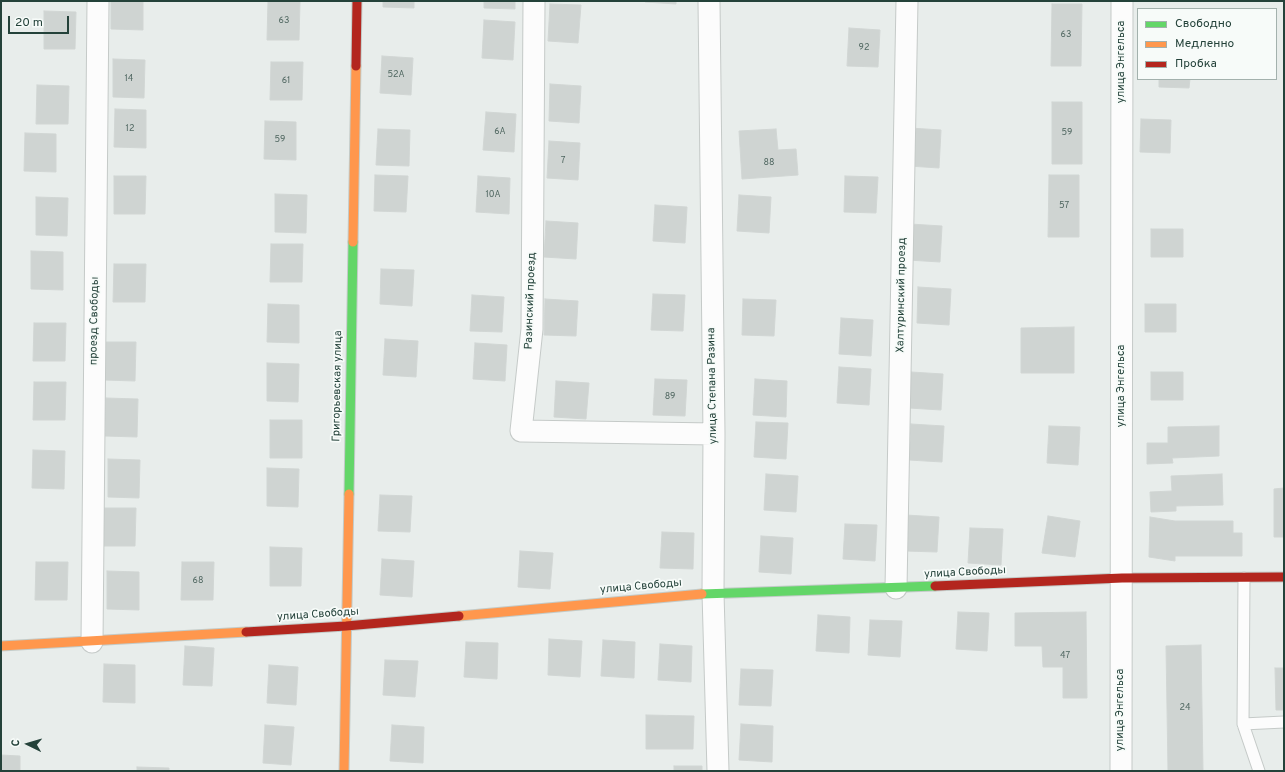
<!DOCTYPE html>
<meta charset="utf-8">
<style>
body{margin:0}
#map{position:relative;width:1285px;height:772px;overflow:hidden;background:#e8edeb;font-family:Overpass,sans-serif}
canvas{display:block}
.frame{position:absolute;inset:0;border:2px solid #24423a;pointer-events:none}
.legend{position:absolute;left:1137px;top:8px;width:140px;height:72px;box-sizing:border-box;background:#f7fbf9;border:1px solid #a3b1ad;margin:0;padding:5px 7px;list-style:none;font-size:12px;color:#24423a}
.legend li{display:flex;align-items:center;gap:8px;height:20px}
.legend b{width:20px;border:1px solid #a3b1ad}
.north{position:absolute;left:8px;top:724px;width:40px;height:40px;-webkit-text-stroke:3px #f7fbf9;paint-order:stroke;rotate:275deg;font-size:11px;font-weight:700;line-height:16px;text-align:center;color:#24423a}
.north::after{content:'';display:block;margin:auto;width:14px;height:18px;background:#24423a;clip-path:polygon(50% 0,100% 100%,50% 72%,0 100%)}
.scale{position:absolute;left:8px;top:16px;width:61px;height:18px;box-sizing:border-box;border:2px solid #24423a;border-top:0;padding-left:5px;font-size:12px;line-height:14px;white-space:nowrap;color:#24423a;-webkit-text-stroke:3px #f7fbf9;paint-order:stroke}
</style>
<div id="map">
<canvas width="1285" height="772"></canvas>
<div class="frame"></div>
<ul class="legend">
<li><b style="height:5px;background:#63d668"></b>Свободно</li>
<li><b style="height:5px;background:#ff974d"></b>Медленно</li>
<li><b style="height:5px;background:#b3261e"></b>Пробка</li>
</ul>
<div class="north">С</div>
<div class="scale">20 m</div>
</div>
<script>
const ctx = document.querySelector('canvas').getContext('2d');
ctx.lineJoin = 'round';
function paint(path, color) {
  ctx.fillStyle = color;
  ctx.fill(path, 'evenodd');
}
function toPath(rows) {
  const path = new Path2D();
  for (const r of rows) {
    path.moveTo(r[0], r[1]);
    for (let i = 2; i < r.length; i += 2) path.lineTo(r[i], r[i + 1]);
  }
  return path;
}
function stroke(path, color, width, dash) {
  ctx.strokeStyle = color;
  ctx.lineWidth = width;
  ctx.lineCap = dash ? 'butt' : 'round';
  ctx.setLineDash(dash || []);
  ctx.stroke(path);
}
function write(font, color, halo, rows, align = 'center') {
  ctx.font = font + ' Overpass,sans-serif';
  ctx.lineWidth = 3.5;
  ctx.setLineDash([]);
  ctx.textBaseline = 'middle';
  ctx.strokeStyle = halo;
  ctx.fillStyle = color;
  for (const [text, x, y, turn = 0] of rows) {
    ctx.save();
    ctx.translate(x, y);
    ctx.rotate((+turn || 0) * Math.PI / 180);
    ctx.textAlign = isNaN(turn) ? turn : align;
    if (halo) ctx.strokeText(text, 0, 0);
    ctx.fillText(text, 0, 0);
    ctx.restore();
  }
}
const building = toPath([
 [111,1,143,1,143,30,111,29,111,1],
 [268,1,300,2,299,40,267,40,268,1],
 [383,1,414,1,414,8,383,7,383,1],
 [484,1,515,1,515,9,484,8,484,1],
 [645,1,676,1,676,4,645,2,645,1],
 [550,4,581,5,578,43,548,41,550,4],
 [1052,4,1082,4,1081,66,1051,66,1052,4],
 [44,11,76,12,75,49,44,49,44,11],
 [484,20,515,22,513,60,482,58,484,20],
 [849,28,880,30,878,67,847,66,849,28],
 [382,56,413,58,411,95,380,93,382,56],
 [113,59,145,60,144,98,113,97,113,59],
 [271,62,303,62,302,100,270,100,271,62],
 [1159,79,1190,79,1189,88,1159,87,1159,79],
 [550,84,581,86,579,123,549,121,550,84],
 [37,85,69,86,68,124,36,124,37,85],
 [1052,102,1082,102,1082,164,1052,164,1052,102],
 [115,109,146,110,146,148,114,147,115,109],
 [486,112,516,114,514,152,483,150,486,112],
 [1141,119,1171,120,1170,153,1140,152,1141,119],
 [265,121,296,122,296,160,264,159,265,121],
 [910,128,941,130,939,168,909,166,910,128],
 [378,129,410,130,409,166,376,165,378,129],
 [776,129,778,150,796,149,798,175,742,179,739,131,776,129],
 [25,133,56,134,56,172,24,171,25,133],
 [549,141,580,143,578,180,547,178,549,141],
 [375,175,408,176,406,212,374,211,375,175],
 [1049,175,1079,175,1079,237,1048,237,1049,175],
 [114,176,146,176,145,214,114,214,114,176],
 [478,176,510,178,509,214,476,212,478,176],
 [845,176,878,177,876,213,844,212,845,176],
 [275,194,307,195,306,233,275,232,275,194],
 [739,195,771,197,769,233,737,231,739,195],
 [36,197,68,198,67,236,36,235,36,197],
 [655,205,687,207,685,243,653,241,655,205],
 [546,221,578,223,576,259,544,257,546,221],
 [910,224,942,226,940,262,908,260,910,224],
 [1151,229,1183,229,1183,257,1151,257,1151,229],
 [271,244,303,244,302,282,270,282,271,244],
 [31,251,63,252,63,290,31,289,31,251],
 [114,264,146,264,145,302,113,302,114,264],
 [381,269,414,270,412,306,380,304,381,269],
 [918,287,951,289,949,325,917,323,918,287],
 [653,294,685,295,683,331,651,330,653,294],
 [472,295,504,297,502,332,470,331,472,295],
 [545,299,578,301,576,336,544,335,545,299],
 [743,299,776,300,774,336,742,335,743,299],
 [268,304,299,305,299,343,267,342,268,304],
 [1145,304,1176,304,1176,332,1145,332,1145,304],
 [841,318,873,320,871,356,839,354,841,318],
 [34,323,66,323,65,361,33,361,34,323],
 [1074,327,1074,373,1021,373,1021,328,1074,327],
 [385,339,418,341,416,377,383,375,385,339],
 [104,342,136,342,135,381,104,380,104,342],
 [475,343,507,345,505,381,473,379,475,343],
 [267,363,299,364,298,402,267,401,267,363],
 [839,367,871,369,869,405,837,403,839,367],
 [911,372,943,374,941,410,909,408,911,372],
 [1151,372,1183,372,1183,400,1151,400,1151,372],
 [655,379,687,380,685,416,653,415,655,379],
 [755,379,787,381,786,417,753,415,755,379],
 [556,381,589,383,586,419,554,417,556,381],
 [34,382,66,382,65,420,33,420,34,382],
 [106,398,138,399,137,437,105,436,106,398],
 [270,420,302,420,302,458,270,458,270,420],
 [756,422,788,423,786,459,754,457,756,422],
 [911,424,944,426,942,462,909,460,911,424],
 [1049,426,1080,427,1078,465,1047,463,1049,426],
 [1219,426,1219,456,1172,458,1173,463,1147,464,1147,443,1168,443,1168,427,1219,426],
 [33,450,65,451,64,489,32,488,33,450],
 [108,459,140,460,139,498,108,497,108,459],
 [267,468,299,469,298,507,267,506,267,468],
 [766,474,798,476,796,512,764,510,766,474],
 [1222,474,1223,505,1176,506,1176,511,1151,512,1150,492,1172,491,1171,476,1222,474],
 [1284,488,1284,537,1274,537,1274,489,1284,488],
 [380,495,412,496,410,532,378,531,380,495],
 [104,508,136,508,135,546,103,546,104,508],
 [906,515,939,517,937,552,905,551,906,515],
 [1048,516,1080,521,1075,557,1042,553,1048,516],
 [1150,517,1175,521,1233,521,1233,533,1242,533,1242,556,1175,556,1175,561,1149,557,1150,517],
 [845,524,877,525,875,561,843,559,845,524],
 [970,528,1003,529,1001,565,968,563,970,528],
 [662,532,694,533,693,569,660,568,662,532],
 [761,536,793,538,791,574,759,572,761,536],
 [270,547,302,548,301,586,270,586,270,547],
 [520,551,553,553,550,589,518,587,520,551],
 [382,559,414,561,412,597,380,595,382,559],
 [36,562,68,562,67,600,35,600,36,562],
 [182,562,214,562,213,600,181,600,182,562],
 [107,571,139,572,139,610,107,609,107,571],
 [958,612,989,613,987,651,956,649,958,612],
 [1086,612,1087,698,1063,698,1063,667,1043,667,1042,646,1015,646,1015,613,1086,612],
 [818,615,850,617,849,653,816,651,818,615],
 [870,620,902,621,900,657,868,655,870,620],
 [549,639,582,641,580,677,548,675,549,639],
 [603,640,635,642,634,678,601,676,603,640],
 [466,642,498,643,497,679,464,677,466,642],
 [660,644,692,646,691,682,658,680,660,644],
 [1201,645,1203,771,1168,771,1166,646,1201,645],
 [185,646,214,648,212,686,183,685,185,646],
 [385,660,418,661,415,697,383,695,385,660],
 [104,664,135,665,135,703,103,702,104,664],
 [269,665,298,667,296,705,267,703,269,665],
 [1275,668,1284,668,1284,710,1276,710,1275,668],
 [741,669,773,670,771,706,739,705,741,669],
 [646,715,694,716,693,749,646,749,646,715],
 [741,724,773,726,772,762,739,760,741,724],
 [265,725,294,727,291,765,263,763,265,725],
 [392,725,424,727,423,763,390,761,392,725],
 [1,755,20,756,20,771,1,771,1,755],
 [674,766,702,766,702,771,674,771,674,766],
 [137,767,169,768,169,771,137,771,137,767]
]);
paint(building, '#cfd4d2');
stroke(building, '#d1d6d4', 1);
const lane = toPath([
 [1244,578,1243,724,1259,771],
 [1243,724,1284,722]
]);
const street = toPath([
 [534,1,532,329,521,431,714,434],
 [709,1,714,434,713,593,718,771],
 [896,588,907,1],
 [92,642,98,1],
 [1121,771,1122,1]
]);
const fast = toPath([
 [349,494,353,242],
 [702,594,935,586]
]);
const slow = toPath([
 [353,242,356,66],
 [459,616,702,594],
 [1,646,246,632],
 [344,771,349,494]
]);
const jam = toPath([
 [356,66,357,1],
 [935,586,1122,578,1284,577],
 [246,632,346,626,459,616]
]);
stroke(lane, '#c5cac8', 13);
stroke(street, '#c5cac8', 23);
stroke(fast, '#c3cbc8', 11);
stroke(slow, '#c3cbc8', 11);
stroke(jam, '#c3cbc8', 11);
stroke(lane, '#fcfcfc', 11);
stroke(street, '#fcfcfc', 21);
stroke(fast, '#63d668', 9);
stroke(slow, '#ff974d', 9);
stroke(jam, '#b3261e', 9);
write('9px', '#506761', null, [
 ["63",284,21],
 ["63",1066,35],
 ["92",864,48],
 ["52А",396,75],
 ["14",129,79],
 ["61",286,81],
 ["12",130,129],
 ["6А",500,132],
 ["59",1067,133],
 ["59",280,140],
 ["7",563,161],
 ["88",769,163],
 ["10А",493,195],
 ["57",1064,206],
 ["89",670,397],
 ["68",198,581],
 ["47",1065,656],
 ["24",1185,708]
]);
write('11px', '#24423a', '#f7fbf9', [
 ["улица Энгельса",1122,62,-90],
 ["Халтуринский проезд",902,295,-89],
 ["Разинский проезд",531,301,-88],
 ["проезд Свободы",95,321,-89],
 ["Григорьевская улица",338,386,-89],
 ["улица Степана Разина",713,386,-91],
 ["улица Энгельса",1122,386,-90],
 ["улица Свободы",965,573,-3],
 ["улица Свободы",641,587,-5],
 ["улица Свободы",318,615,-4],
 ["улица Энгельса",1121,710,-90]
]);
</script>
